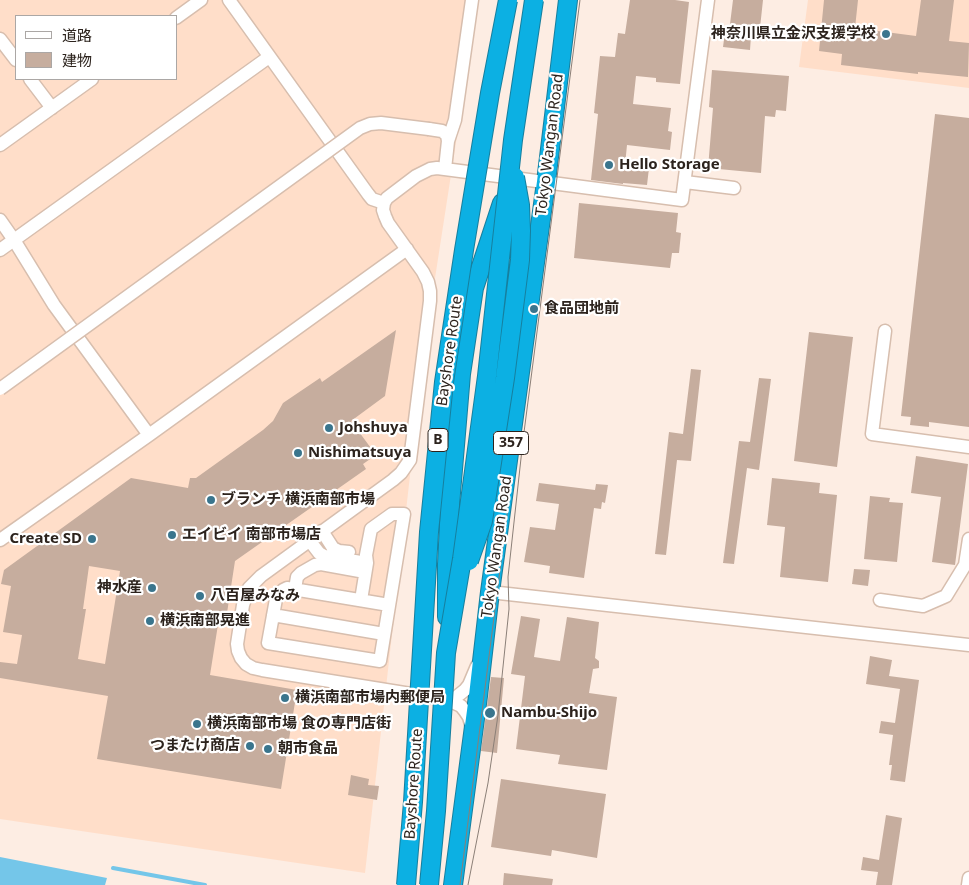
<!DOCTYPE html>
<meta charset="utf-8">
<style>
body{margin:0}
#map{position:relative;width:969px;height:885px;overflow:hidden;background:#fdede3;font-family:"Noto Sans","Noto Sans JP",sans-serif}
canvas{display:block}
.legend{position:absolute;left:15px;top:15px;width:162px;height:65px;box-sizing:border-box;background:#fff;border:1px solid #aba7a5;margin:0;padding:6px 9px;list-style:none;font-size:15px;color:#2c231d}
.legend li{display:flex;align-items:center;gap:10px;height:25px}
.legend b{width:25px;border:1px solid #aba7a5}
</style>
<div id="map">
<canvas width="969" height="885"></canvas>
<ul class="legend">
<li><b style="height:6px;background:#fff"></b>道路</li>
<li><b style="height:14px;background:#c6ad9e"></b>建物</li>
</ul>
</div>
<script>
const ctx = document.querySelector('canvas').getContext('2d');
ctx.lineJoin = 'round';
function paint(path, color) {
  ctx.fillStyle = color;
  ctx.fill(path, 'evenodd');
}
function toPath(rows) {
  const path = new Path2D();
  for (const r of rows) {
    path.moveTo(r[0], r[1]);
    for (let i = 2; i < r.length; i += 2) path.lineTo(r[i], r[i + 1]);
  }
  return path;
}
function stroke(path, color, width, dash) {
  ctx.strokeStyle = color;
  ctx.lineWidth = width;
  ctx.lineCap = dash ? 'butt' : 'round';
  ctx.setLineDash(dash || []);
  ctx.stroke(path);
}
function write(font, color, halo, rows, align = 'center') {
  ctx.font = font + ' "Noto Sans","Noto Sans JP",sans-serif';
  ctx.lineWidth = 4.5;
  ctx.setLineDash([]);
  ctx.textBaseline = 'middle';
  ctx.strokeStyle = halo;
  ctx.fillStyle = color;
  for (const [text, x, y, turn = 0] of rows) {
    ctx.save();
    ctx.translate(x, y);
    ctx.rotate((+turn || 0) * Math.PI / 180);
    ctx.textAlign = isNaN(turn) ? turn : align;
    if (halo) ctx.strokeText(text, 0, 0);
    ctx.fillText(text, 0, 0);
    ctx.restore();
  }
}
paint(toPath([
 [0,0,478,0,425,343,365,873,0,819],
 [16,16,176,16,176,79,16,79],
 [808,0,969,0,969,88,799,67]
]), '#ffdec9');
paint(toPath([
 [0,857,107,878,105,885,0,885]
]), '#74c6e9');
stroke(toPath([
 [113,868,205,885]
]), '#74c6e9', 4);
paint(toPath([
 [630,0,675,0,689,2,680,84,656,82,656,78,636,76,633,104,671,108,668,131,672,132,670,150,627,145,625,165,649,168,647,185,623,183,623,184,591,180,598,114,594,113,600,56,615,57,618,33,625,34],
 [733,0,763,0,759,37,751,36,750,50,723,47,725,32,729,32],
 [824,0,858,0,855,28,916,36,921,0,954,0,949,41,969,43,968,77,918,72,918,74,841,65,842,54,819,51],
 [712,70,789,76,786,111,776,110,775,117,765,116,761,173,708,168,713,108,709,107],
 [935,114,969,118,969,427,929,422,929,427,910,425,911,417,901,416],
 [579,203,678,213,676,232,681,233,679,253,672,253,670,268,574,258],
 [396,330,385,396,351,421,376,455,363,464,366,469,235,561,227,613,220,612,210,675,297,690,281,789,97,759,108,696,0,678,0,662,17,664,22,635,3,632,11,586,1,584,4,570,131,478,188,488,190,478,196,478,263,430,273,421,283,403,320,378,322,382],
 [89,566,120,571,105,664,78,659,86,609,83,609],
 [809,332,853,337,837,467,794,461],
 [691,369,701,370,691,461,677,460,666,555,655,554,669,432,683,434],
 [759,378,771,379,759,470,747,468,734,564,723,563,739,441,750,442],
 [916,456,968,464,955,565,932,562,941,497,911,493],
 [772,478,820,483,819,493,837,495,828,582,780,577,785,527,767,525],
 [539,483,595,490,596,484,608,485,605,503,602,502,601,509,594,508,584,578,549,573,550,566,524,562,530,527,555,530,559,504,536,501],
 [870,496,890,498,889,502,903,503,897,562,864,559],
 [854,569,870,570,868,586,852,584],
 [521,616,540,619,534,657,560,661,567,617,599,622,595,658,599,661,599,668,593,669,589,693,617,697,607,770,558,764,560,755,516,749,525,676,511,674],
 [870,656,892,660,889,676,919,680,905,782,890,780,892,765,889,765,893,735,879,733,881,721,895,723,900,689,866,684],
 [491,677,504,678,497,753,481,751],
 [351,775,369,779,368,785,379,786,377,800,348,795],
 [501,779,606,794,597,858,552,850,551,856,491,847],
 [886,815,902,818,892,885,876,885,878,872,861,870,863,857,879,860],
 [504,873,553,879,552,885,503,885]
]), '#c6ad9e');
const minor = toPath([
 [229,0,368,194,372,199,384,203],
 [176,18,201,0],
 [0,39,16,60],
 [30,79,52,108],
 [429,129,442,131,447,135,448,141,445,169],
 [448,141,455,120,472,0],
 [0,145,92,79],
 [685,182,734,188],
 [0,220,14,240,54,305,149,435],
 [0,250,269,57],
 [885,331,872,434,969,447],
 [322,531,333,548,339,551,349,552],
 [0,540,149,435,407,249],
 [309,540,319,553,324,556,367,563],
 [295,589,297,577,301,573,315,565,321,564,365,572],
 [490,592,969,645],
 [361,600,367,563,366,555,371,529,392,514,404,514,380,661,268,643,276,599,283,590,287,588,389,605],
 [880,600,923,606,946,596,965,565,969,539],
 [273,615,384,634],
 [448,700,455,698,465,690,469,685,477,666],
 [472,728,469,717,465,711,461,706,448,700,262,670,253,668,246,664,241,658,238,651,237,644,243,605,246,596,249,588,261,576,393,480,401,473,410,460,430,301,430,291,428,282,423,272,388,223,385,216,383,210,384,203,387,198,416,176,430,169,437,168,682,200,708,0],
 [968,885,969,878]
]);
const highway = toPath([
 [447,617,447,564,450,505,461,374,474,288,502,203],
 [453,885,478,696,490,592,546,182,568,0]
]);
stroke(minor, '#d7beae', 15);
stroke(highway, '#177f9e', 20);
stroke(minor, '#fff', 12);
stroke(highway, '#0cb0e3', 18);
stroke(toPath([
 [460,885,510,491],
 [468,885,488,783,498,715,509,609,508,577,523,440,580,0]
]), '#8b7f77', 1);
const minorBridge = toPath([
 [0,389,360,128,370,124,381,123,429,129]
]);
const highwayBridge = toPath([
 [469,561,483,521,505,378,520,260,521,231,520,205,515,177],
 [406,885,413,802,429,532,444,382,464,250,490,93,508,0],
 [429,885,436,811,446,653,462,559,487,376,513,140,534,0]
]);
stroke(minorBridge, '#d7beae', 15, []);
stroke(highwayBridge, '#177f9e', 20, []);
stroke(minorBridge, '#fff', 12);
stroke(highwayBridge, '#0cb0e3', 18);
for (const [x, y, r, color] of [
 [886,34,5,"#3a758d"],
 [609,165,5,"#3a758d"],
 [534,309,5,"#3a758d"],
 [329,428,5,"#3a758d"],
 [298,453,5,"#3a758d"],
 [211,500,5,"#3a758d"],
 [172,535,5,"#3a758d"],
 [92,539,5,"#3a758d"],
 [152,588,5,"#3a758d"],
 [200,596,5,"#3a758d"],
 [150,621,5,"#3a758d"],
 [285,698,5,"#3a758d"],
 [490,713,6,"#3a758d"],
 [197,724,5,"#3a758d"],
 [250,746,5,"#3a758d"],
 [268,749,5,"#3a758d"]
]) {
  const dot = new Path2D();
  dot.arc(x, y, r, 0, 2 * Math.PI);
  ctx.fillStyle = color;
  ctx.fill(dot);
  stroke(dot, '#fff', 2);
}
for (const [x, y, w] of [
 [438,440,20],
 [511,443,35]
]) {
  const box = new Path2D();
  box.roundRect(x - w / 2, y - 11.5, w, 23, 4);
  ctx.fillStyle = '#fff';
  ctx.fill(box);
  stroke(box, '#2c231d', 1);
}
write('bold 14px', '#2c231d', null, [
 ["B",438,440],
 ["357",511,443]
]);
write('bold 15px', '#2c231d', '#fff', [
 ["神奈川県立金沢支援学校",876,34,"right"],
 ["Hello Storage",619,165],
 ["食品団地前",544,309],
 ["Johshuya",339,428],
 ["Nishimatsuya",308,453],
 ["ブランチ 横浜南部市場",221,500],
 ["エイビイ 南部市場店",182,535],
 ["Create SD",82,539,"right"],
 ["神水産",142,588,"right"],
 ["八百屋みなみ",210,596],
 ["横浜南部晃進",160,621],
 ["横浜南部市場内郵便局",295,698],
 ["Nambu-Shijo",501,713],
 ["横浜南部市場 食の専門店街",207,724],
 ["つまたけ商店",240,746,"right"],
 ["朝市食品",278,749]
], 'left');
write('15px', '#2c231d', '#fff', [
 ["Tokyo Wangan Road",550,145,-83],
 ["Bayshore Route",450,351,-82],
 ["Tokyo Wangan Road",497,547,-82],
 ["Bayshore Route",414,784,-86]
]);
</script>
